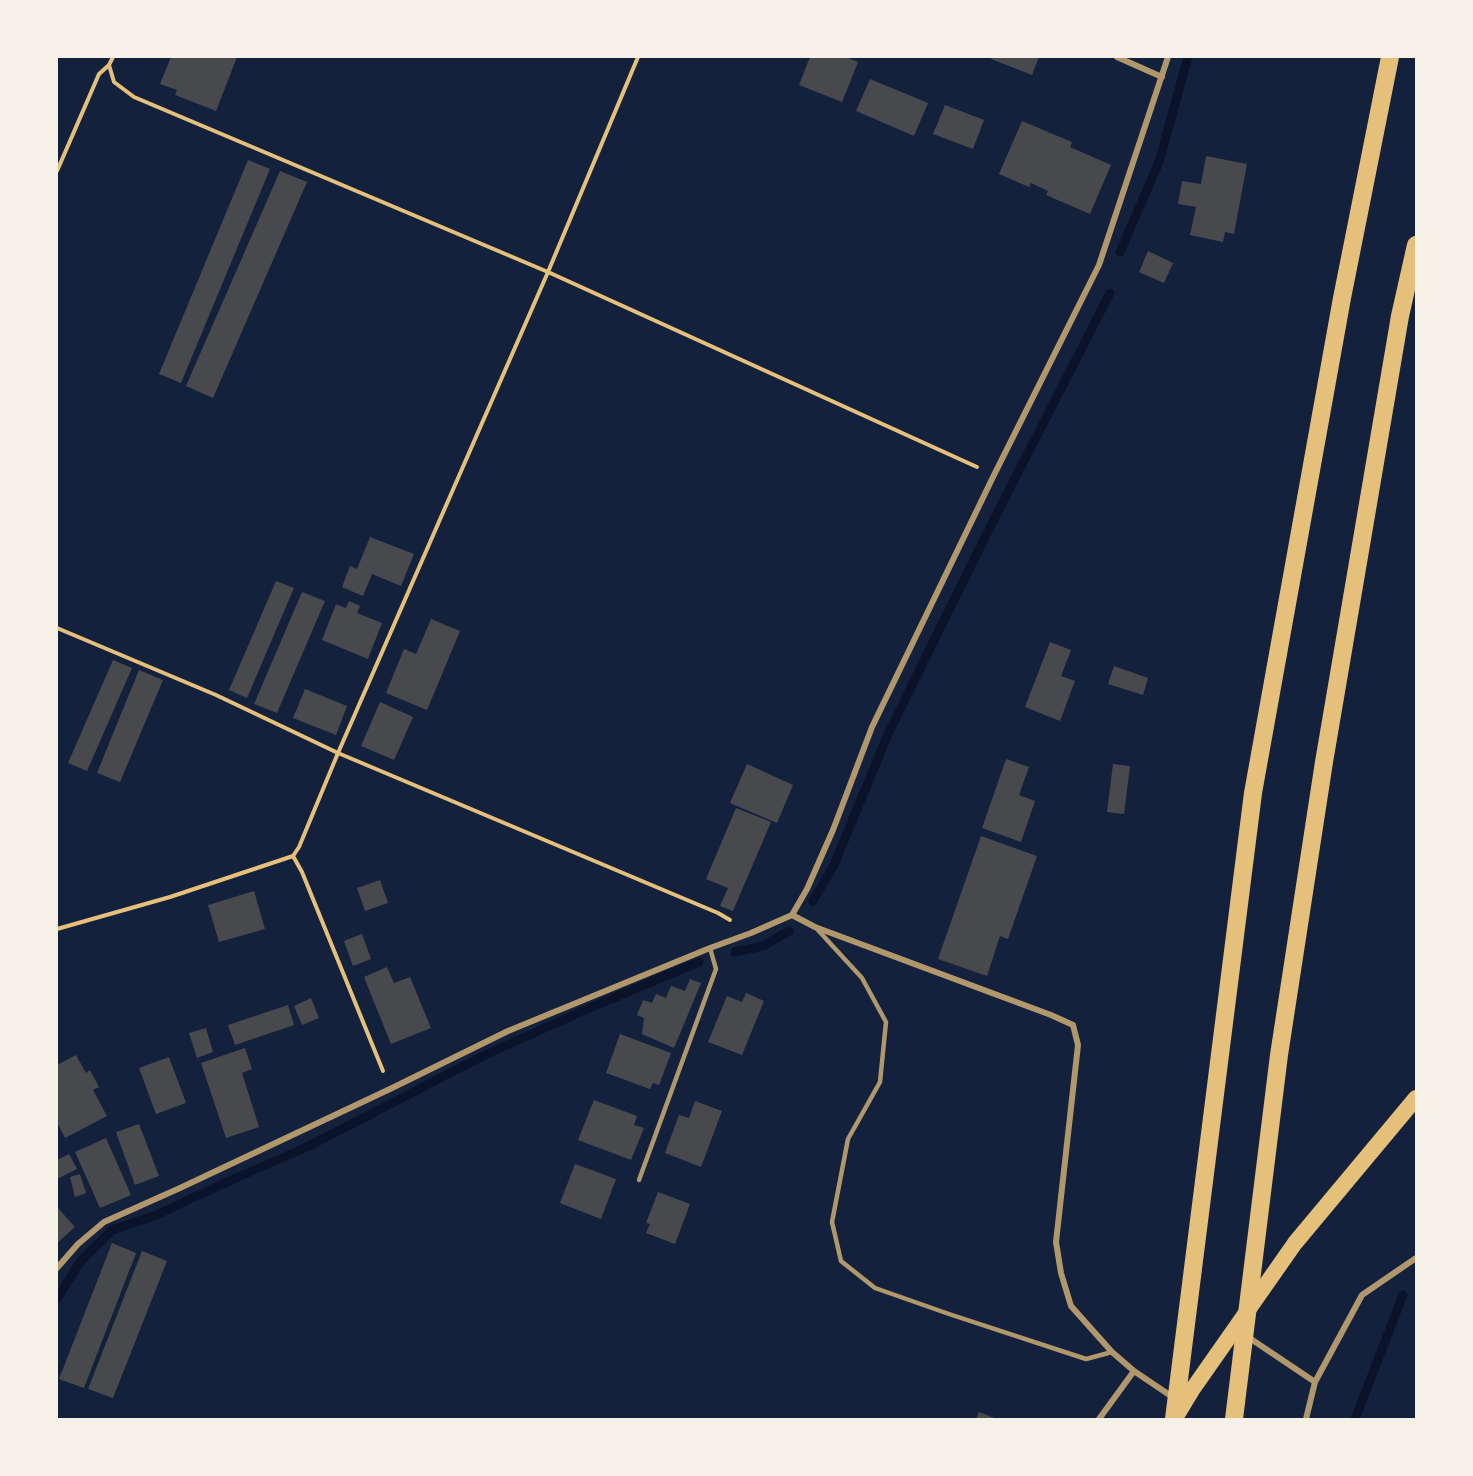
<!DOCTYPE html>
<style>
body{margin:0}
#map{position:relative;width:1473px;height:1476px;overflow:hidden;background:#14213d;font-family:Roboto,sans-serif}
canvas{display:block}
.frame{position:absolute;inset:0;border:58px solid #f6f1e7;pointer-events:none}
</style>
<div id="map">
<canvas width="1473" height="1476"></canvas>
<div class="frame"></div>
</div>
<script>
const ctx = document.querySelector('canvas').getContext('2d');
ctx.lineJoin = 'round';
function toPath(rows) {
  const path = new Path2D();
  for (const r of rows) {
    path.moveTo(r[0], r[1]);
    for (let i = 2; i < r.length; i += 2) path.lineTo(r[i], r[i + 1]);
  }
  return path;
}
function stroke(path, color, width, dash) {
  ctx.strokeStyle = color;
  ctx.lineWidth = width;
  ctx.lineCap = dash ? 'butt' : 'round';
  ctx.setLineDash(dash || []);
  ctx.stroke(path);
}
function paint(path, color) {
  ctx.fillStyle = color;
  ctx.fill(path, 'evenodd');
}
stroke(toPath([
 [1120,252,1159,162,1188,57],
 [813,901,834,865,888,734,986,535,1110,293],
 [735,952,763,946,789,931],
 [57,1299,80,1262,112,1230,154,1216,227,1182,307,1147,485,1055,594,1006,699,962],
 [1355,1419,1403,1295]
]), '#0b132b', 9);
paint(toPath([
 [171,57,237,57,216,111,175,95,177,90,160,84],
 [810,57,846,57,858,62,842,102,799,85],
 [992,57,1039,57,1032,75,991,59],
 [870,79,928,103,914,136,856,111],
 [945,105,984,120,973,149,933,134],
 [1022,121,1072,142,1070,147,1111,165,1090,214,1046,195,1048,191,1031,183,1029,187,999,174],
 [1206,156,1247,164,1234,234,1225,232,1223,242,1190,235,1196,207,1178,204,1182,181,1201,184],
 [248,160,270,169,181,383,159,374],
 [280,171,307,182,213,398,186,386],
 [1148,251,1173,263,1164,283,1139,272],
 [370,537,414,554,401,586,372,574,363,596,342,587,350,566,357,569],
 [276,581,294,588,247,698,229,690],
 [302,592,325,601,277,713,254,704],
 [349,601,360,606,357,613,382,623,368,659,322,640,336,604,346,608],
 [431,619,460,631,427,710,386,693,404,649,416,654],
 [1050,642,1071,650,1061,676,1075,681,1060,721,1025,707],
 [113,660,132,668,87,771,68,763],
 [1114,666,1148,678,1143,695,1108,684],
 [139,670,163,680,120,782,97,773],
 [305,689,347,706,336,735,293,718],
 [380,702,413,717,394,760,361,746],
 [1006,759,1029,767,1019,795,1035,801,1021,842,982,828],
 [747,764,793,785,777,823,730,803],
 [1113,764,1130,766,1124,814,1107,812],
 [736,808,771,822,733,911,720,906,728,888,706,879],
 [981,836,1037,856,1008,939,1000,936,987,976,938,959],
 [380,880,388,903,365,911,357,888],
 [254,891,265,929,219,942,208,905],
 [362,934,371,959,353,966,344,941],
 [387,967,394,983,410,977,431,1028,391,1044,364,977],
 [690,979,701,983,674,1048,642,1034,644,1018,637,1015,643,1000,652,1003,656,994,666,998,671,986,685,991],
 [746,993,764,1001,742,1055,708,1042,727,996,742,1002],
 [311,998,319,1018,302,1025,294,1006],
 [288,1005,294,1025,235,1045,228,1025],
 [206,1028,213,1052,197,1058,189,1033],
 [620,1034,671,1053,659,1085,653,1083,650,1089,606,1073],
 [245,1048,252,1069,242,1073,259,1127,226,1138,201,1063],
 [76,1055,86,1073,90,1070,99,1087,93,1090,107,1116,65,1138,57,1122,57,1065],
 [169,1057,186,1103,156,1114,139,1068],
 [594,1100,637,1116,634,1125,644,1128,631,1160,578,1140],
 [695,1101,722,1111,701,1167,665,1153,679,1115,689,1118],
 [139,1124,159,1176,135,1185,116,1132],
 [106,1138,131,1195,100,1208,75,1152],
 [69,1154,77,1169,57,1179,57,1160],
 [575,1164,616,1179,601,1219,560,1203],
 [80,1174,86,1193,75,1197,70,1177],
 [658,1192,690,1204,675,1244,646,1233,650,1224,646,1223],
 [57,1207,75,1227,57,1243],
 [112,1243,136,1253,84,1388,59,1379],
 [142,1251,167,1261,113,1398,88,1389],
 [979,1412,997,1419,976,1419]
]), '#48494c');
stroke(toPath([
 [113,57,109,65,114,82,134,97,548,272,977,467],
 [57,171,99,74,109,65],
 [57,628,216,695,338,753,718,913,730,920],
 [57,929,170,897,293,856],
 [383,1071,302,872,293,856,299,847,338,753,548,272,638,57]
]), '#e5c07b', 4);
stroke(toPath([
 [817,929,862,978,886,1022,880,1082,848,1139,832,1222,841,1261,875,1288,949,1314,1086,1359,1112,1352],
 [639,1180,716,969,710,948]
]), '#b1986c', 4.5);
stroke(toPath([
 [1117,57,1162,77],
 [792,915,815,927,1051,1015,1073,1025,1078,1045,1056,1242,1061,1273,1071,1306,1112,1352,1134,1371,1174,1398],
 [57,1268,78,1244,104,1222,180,1188,390,1089,508,1031,710,948,751,933,792,915,807,889,833,830,872,727,994,475,1099,265,1168,57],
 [1248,1337,1315,1382],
 [1099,1419,1134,1371],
 [1306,1419,1315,1382,1362,1295,1416,1258]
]), '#b1986c', 6);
stroke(toPath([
 [1175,1418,1192,1390,1295,1243,1416,1098]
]), '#e5c07b', 16);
stroke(toPath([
 [1174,1419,1253,793,1342,298,1390,57],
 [1234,1419,1279,1055,1324,762,1400,316,1416,245]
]), '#e5c07b', 18);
</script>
